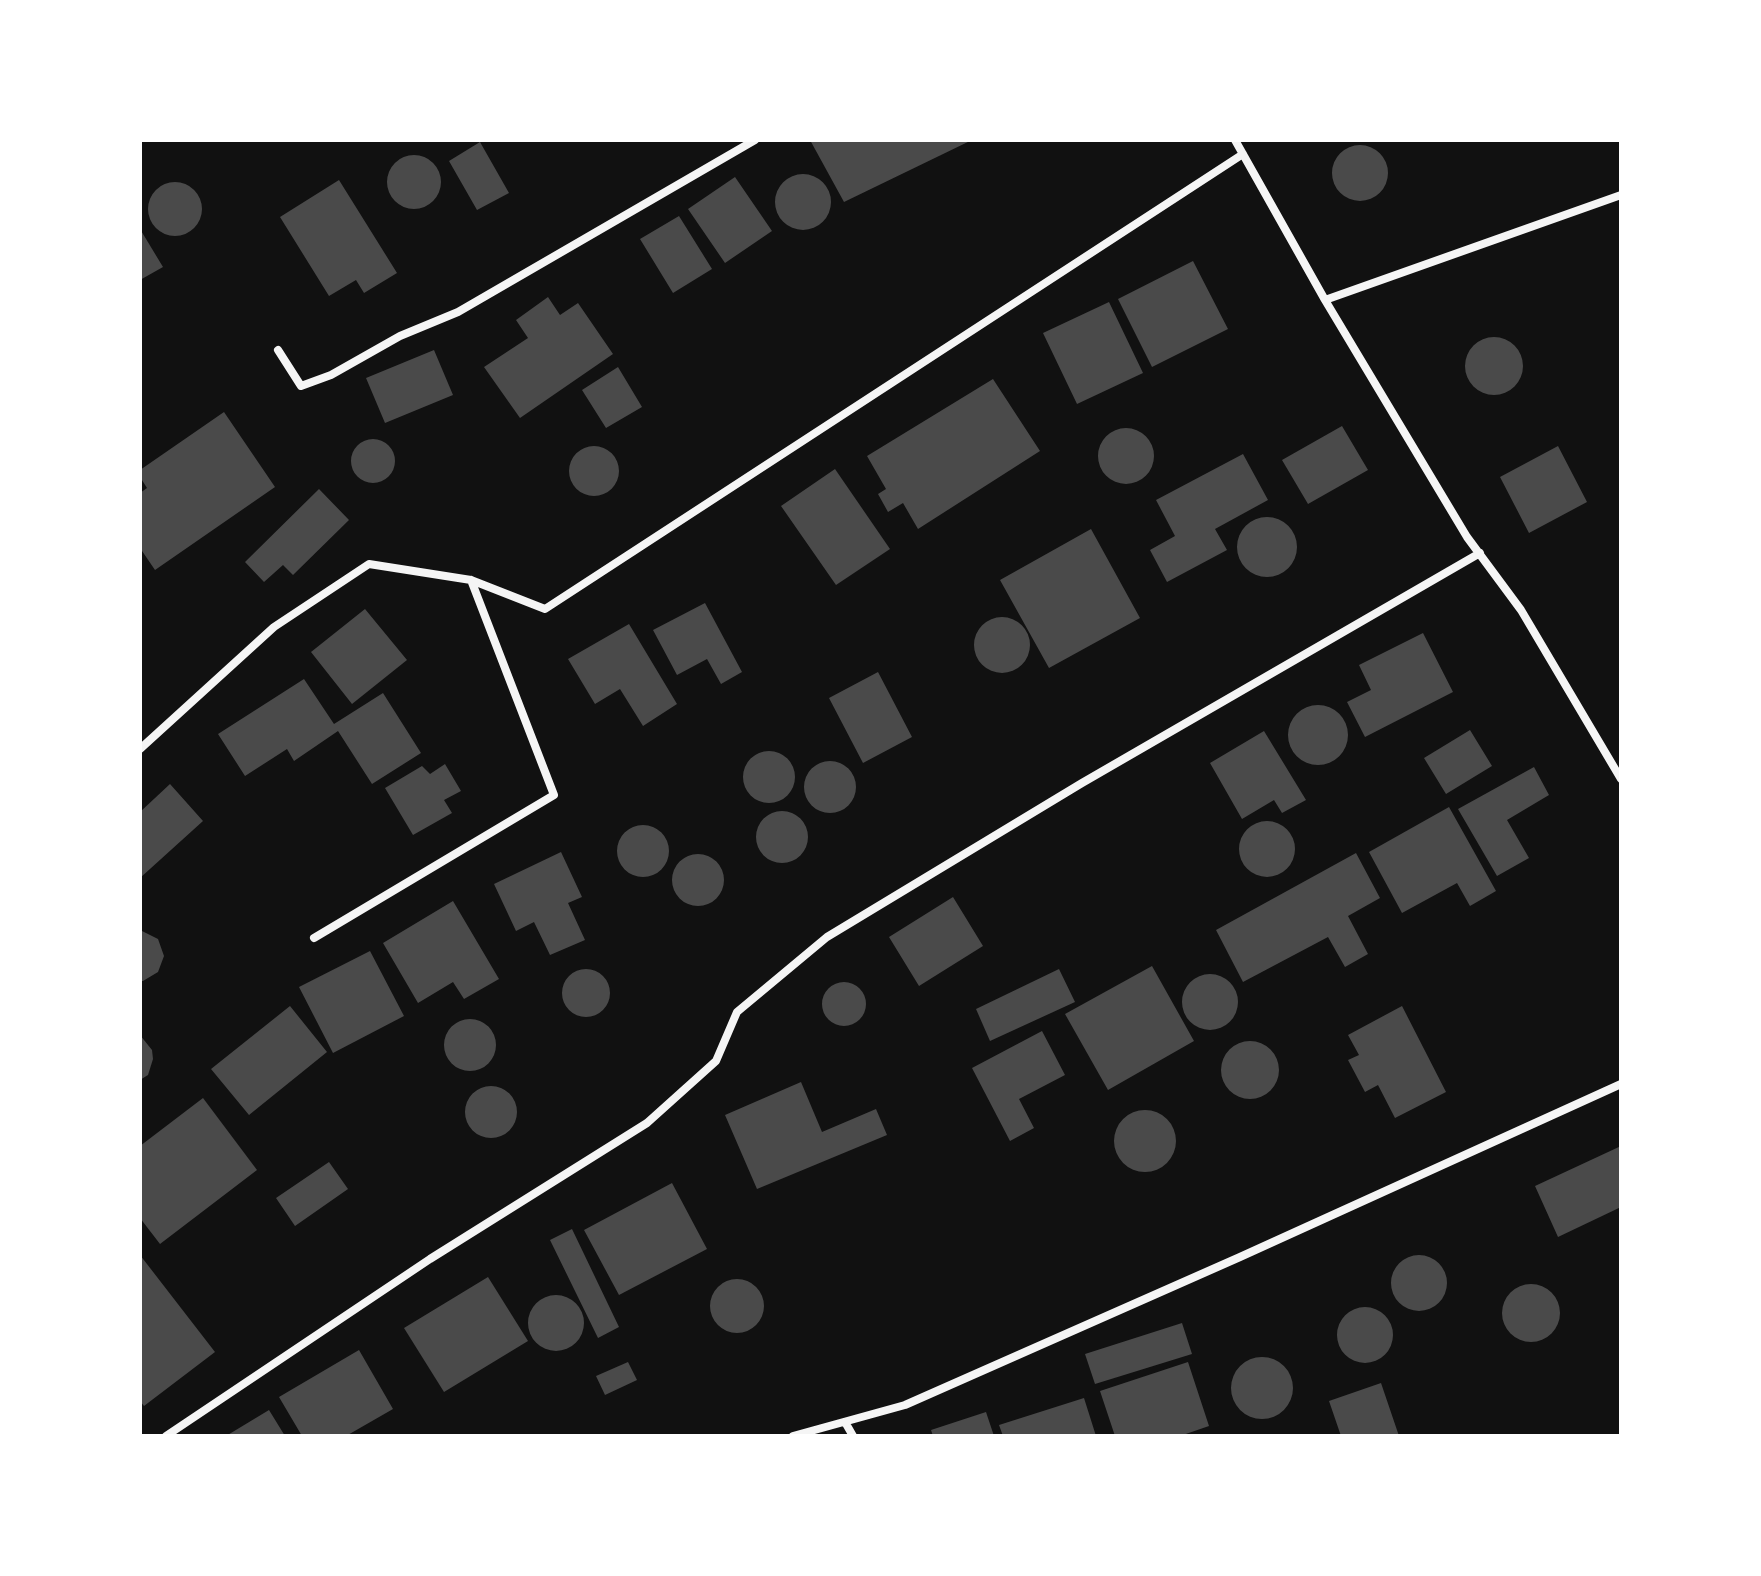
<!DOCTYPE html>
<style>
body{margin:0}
#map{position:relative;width:1761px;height:1576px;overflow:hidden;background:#111;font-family:"Noto Sans",sans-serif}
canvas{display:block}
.frame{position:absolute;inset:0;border:142px solid #fff;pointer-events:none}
</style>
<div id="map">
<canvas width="1761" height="1576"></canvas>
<div class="frame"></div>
</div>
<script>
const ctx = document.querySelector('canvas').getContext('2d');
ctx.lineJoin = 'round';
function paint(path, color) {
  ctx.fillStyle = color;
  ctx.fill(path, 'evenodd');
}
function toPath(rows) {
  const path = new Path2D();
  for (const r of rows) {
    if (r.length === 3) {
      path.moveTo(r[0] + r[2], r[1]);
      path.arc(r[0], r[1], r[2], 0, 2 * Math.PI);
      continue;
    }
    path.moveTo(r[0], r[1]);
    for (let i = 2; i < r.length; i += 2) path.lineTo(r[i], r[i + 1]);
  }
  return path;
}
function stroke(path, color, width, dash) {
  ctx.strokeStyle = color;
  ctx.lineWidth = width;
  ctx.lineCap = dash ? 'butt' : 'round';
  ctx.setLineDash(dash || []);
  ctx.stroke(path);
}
paint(toPath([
 [810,140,972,140,844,202],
 [480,142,509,193,477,210,449,161],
 [1360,173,28],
 [414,182,27],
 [803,202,28],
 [735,177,772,231,725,263,688,209],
 [339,180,397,273,364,293,356,280,329,296,280,217],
 [175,209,27],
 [679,216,712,269,673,293,640,239],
 [140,229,163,267,140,280],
 [1193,261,1228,329,1152,367,1118,299],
 [548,297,560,315,578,303,613,354,520,418,484,367,528,338,516,320],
 [1109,302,1143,373,1077,404,1043,333],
 [1494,366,29],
 [434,350,453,395,385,423,366,378],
 [618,367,642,407,606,428,582,390],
 [993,379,1040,451,918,529,903,503,888,512,878,494,886,489,867,456],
 [224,412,275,487,155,570,140,548,140,493,147,488,140,477,140,470],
 [1342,426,1368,470,1308,504,1282,460],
 [1126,456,28],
 [373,461,22],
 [1558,446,1587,502,1529,533,1500,477],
 [594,471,25],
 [1243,454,1268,500,1215,529,1227,550,1167,582,1150,550,1175,536,1156,500],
 [835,469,890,549,836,585,781,506],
 [319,489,349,520,293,575,283,565,264,582,245,562],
 [1267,547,30],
 [1091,529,1140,618,1049,668,1000,580],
 [705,603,742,672,721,684,707,659,677,675,653,630],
 [365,609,407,660,352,704,311,652],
 [1002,645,28],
 [629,624,677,704,643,726,620,689,595,704,568,659],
 [1423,633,1453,692,1365,737,1347,702,1371,690,1359,665],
 [878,672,912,737,863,763,829,698],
 [304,679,334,724,383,693,421,753,372,784,338,731,294,761,287,749,245,776,218,734],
 [1318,735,30],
 [1470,730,1492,766,1446,794,1424,758],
 [1264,731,1306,800,1282,813,1274,800,1242,819,1210,763],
 [769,777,26],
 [830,787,26],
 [445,764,461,791,444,800,452,813,413,835,385,788,422,766,430,774],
 [1534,767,1549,795,1507,820,1529,858,1497,876,1458,809],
 [170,784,203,821,140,878,140,812],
 [1449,807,1496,891,1470,906,1457,883,1402,913,1369,852],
 [782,837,26],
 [1267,849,28],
 [643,851,26],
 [561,852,582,897,568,903,585,940,550,955,534,922,516,931,494,884],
 [1356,853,1380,898,1348,916,1368,954,1345,967,1328,937,1243,982,1216,930],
 [698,880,26],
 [953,897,983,946,919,986,889,937],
 [453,901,499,979,464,999,453,982,418,1003,383,943],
 [140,930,158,939,164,956,158,972,143,981,140,981],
 [370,951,404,1016,333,1053,299,987],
 [1152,966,1194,1041,1108,1090,1065,1014],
 [1059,969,1075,1002,990,1041,976,1009],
 [586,993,24],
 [1210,1002,28],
 [844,1004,22],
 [290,1006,327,1052,249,1115,211,1069],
 [1402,1006,1446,1092,1395,1118,1378,1085,1365,1092,1348,1060,1359,1055,1348,1035],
 [470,1045,26],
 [1042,1031,1065,1075,1019,1099,1034,1128,1010,1141,972,1068],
 [140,1035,152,1050,153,1059,148,1075,140,1080],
 [1250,1070,29],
 [801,1082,822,1132,876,1109,887,1135,757,1189,725,1115],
 [491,1112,26],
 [203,1098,257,1170,160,1244,140,1218,140,1146],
 [1145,1141,31],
 [1621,1146,1621,1207,1558,1237,1535,1186],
 [329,1162,348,1189,295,1226,276,1198],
 [672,1183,707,1249,619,1295,584,1230],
 [572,1229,619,1327,598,1338,550,1240],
 [1419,1283,28],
 [140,1255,215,1352,144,1406,140,1401],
 [488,1277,528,1341,444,1392,404,1328],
 [737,1306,27],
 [1531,1313,29],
 [556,1323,28],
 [1365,1335,28],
 [1182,1323,1192,1354,1095,1384,1085,1354],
 [359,1350,393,1409,346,1436,302,1436,279,1397],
 [1262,1388,31],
 [628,1362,637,1380,605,1395,596,1376],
 [1188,1362,1209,1426,1180,1436,1115,1436,1100,1391],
 [1381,1383,1399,1436,1341,1436,1329,1401],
 [1084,1398,1096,1436,1003,1436,999,1425],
 [269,1410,285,1436,226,1436],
 [986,1412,994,1436,933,1436,931,1430]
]), '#4a4a4a');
stroke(toPath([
 [1235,140,1325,300,1467,537,1521,610,1621,779],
 [1325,300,1621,195],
 [278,350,301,386,331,375,400,336,458,312,755,140],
 [140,749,274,627,369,564,471,580,545,609,1243,154],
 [314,938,554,795,471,580],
 [845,1422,853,1436],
 [166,1436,430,1259,647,1123,716,1061,737,1012,827,937,1082,783,1480,553],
 [793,1436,905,1405,1240,1257,1621,1084]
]), '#f5f5f5', 8);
</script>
